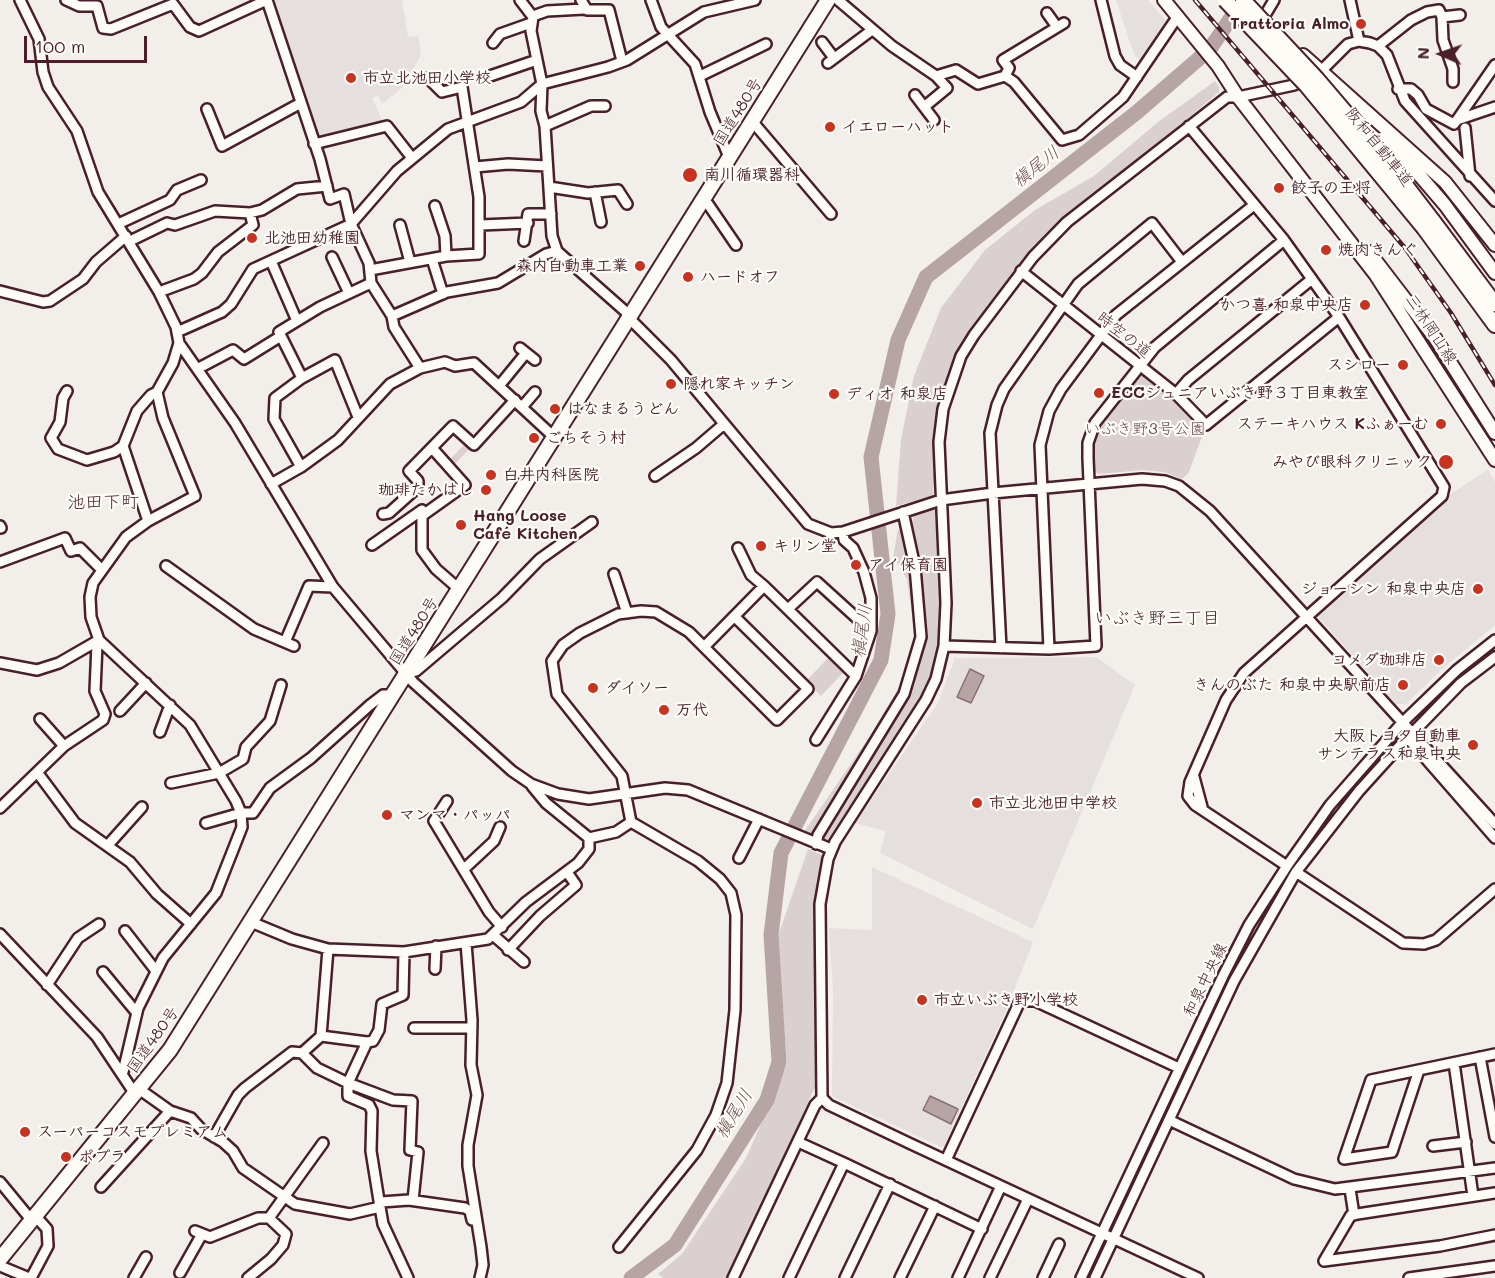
<!DOCTYPE html>
<meta charset="utf-8">
<style>
body{margin:0}
#map{position:relative;width:1495px;height:1278px;overflow:hidden;background:#f2efeb;font-family:Mali,sans-serif}
canvas{display:block}
.north{position:absolute;left:1411px;top:24px;width:60px;height:60px;-webkit-text-stroke:4px #fdfcf7;paint-order:stroke;rotate:272deg;font-size:16px;font-weight:700;line-height:24px;text-align:center;color:#4a1f2b}
.north::after{content:'';display:block;margin:auto;width:21px;height:27px;background:#4a1f2b;clip-path:polygon(50% 0,100% 100%,50% 72%,0 100%)}
.scale{position:absolute;left:24px;top:36px;width:123px;height:27px;box-sizing:border-box;border:3px solid #4a1f2b;border-top:0;padding-left:8px;font-size:18px;line-height:21px;white-space:nowrap;color:#4a1f2b;-webkit-text-stroke:4px #fdfcf7;paint-order:stroke}
</style>
<div id="map">
<canvas width="1495" height="1278"></canvas>
<div class="north">N</div>
<div class="scale">100 m</div>
</div>
<script>
const ctx = document.querySelector('canvas').getContext('2d');
ctx.lineJoin = 'round';
function paint(path, color) {
  ctx.fillStyle = color;
  ctx.fill(path, 'evenodd');
}
function toPath(rows) {
  const path = new Path2D();
  for (const r of rows) {
    path.moveTo(r[0], r[1]);
    for (let i = 2; i < r.length; i += 2) path.lineTo(r[i], r[i + 1]);
  }
  return path;
}
function stroke(path, color, width, dash) {
  ctx.strokeStyle = color;
  ctx.lineWidth = width;
  ctx.lineCap = dash ? 'butt' : 'round';
  ctx.setLineDash(dash || []);
  ctx.stroke(path);
}
function write(font, color, halo, rows, align = 'center') {
  ctx.font = font + ' Mali,"Klee One",sans-serif';
  ctx.lineWidth = 4.5;
  ctx.setLineDash([]);
  ctx.textBaseline = 'middle';
  ctx.strokeStyle = halo;
  ctx.fillStyle = color;
  for (const [text, x, y, turn = 0] of rows) {
    ctx.save();
    ctx.translate(x, y);
    ctx.rotate((+turn || 0) * Math.PI / 180);
    ctx.textAlign = isNaN(turn) ? turn : align;
    if (halo) ctx.strokeText(text, 0, 0);
    ctx.fillText(text, 0, 0);
    ctx.restore();
  }
}
paint(toPath([
 [269,0,402,0,408,37,418,36,421,55,403,87,382,104,378,95,372,98,383,122,318,141],
 [1116,0,1148,0,1168,23,1141,61,1136,57,1130,43],
 [1488,470,1495,482,1495,625,1440,671,1406,704,1396,704,1319,618,1320,612,1452,493],
 [1096,657,1135,685,1033,929,880,853,886,831,855,823,938,703,955,658],
 [872,867,1033,942,1007,1008,944,1146,941,1147,832,1096,833,992,829,928,872,930]
]), '#e5dfdd');
paint(toPath([
 [1215,81,1219,87,1219,92,1034,248,997,298,965,345,946,381,939,410,933,496,896,506,901,439,914,376,941,308,985,250,1035,210,1094,176,1158,122],
 [1137,374,1141,374,1173,399,1204,431,1189,472,1182,479,1164,472,1143,470,1098,474,1093,470,1092,442,1098,425],
 [466,443,470,448,453,466,448,461],
 [936,507,943,604,940,648,928,689,827,841,804,832,870,736,900,685,915,635,907,579,893,557,898,530,911,525,914,516],
 [829,657,845,671,821,696,806,681],
 [808,849,825,856,819,1070,815,1087,730,1278,663,1278,658,1274,682,1254,746,1158,787,1064,777,939]
]), '#d9d0cf');
const water = toPath([
 [970,669,984,676,971,703,957,697,970,669],
 [930,1096,958,1109,951,1124,923,1110,930,1096]
]);
paint(water, '#b7a5a6');
stroke(water, '#8b6f75', 1.5);
stroke(toPath([
 [631,1278,675,1245,767,1100,779,1062,771,935,781,853,881,660,888,614,871,457,898,340,926,277,1136,113,1210,49,1243,0]
]), '#b7a5a6', 15);
const minor = toPath([
 [20,0,39,39,43,72,48,87,77,131,98,192,159,292,176,327,179,343,235,423,333,587,413,682,512,771,531,784,558,794,589,799,665,788,688,790,831,849],
 [66,0,79,6,97,6,103,28,111,29,173,4,190,27,199,31,267,0],
 [267,0,320,159,330,199,344,194,351,224,369,263,371,283,392,316,394,327,420,368],
 [520,0,533,17,531,31,542,84,541,111,545,126,552,236,557,251,626,312,629,318,671,360,808,524,831,533,843,532,941,500,993,493,1142,479,1165,481,1179,486,1210,511,1495,824],
 [581,0,587,10,609,10,622,61],
 [651,0,661,27,695,64,710,112,729,157],
 [838,0,892,46,936,76,956,70,978,84,1005,76,1014,82,1062,140,1079,135,1123,97,1178,16],
 [1101,0,1115,56,1120,65,1137,77],
 [1350,0,1359,41],
 [1047,13,1057,27],
 [533,16,547,11,584,9],
 [1264,17,1274,0],
 [1442,17,1460,15],
 [822,42,834,58],
 [493,43,500,34,531,23],
 [1378,46,1411,20,1427,12,1439,10,1442,17,1443,40,1453,69,1453,82],
 [828,63,872,30],
 [700,76,766,44],
 [1005,76,1009,68,1003,60,1064,23],
 [487,77,537,60],
 [1398,89,1411,89,1418,95,1426,109,1454,124,1457,120,1495,107],
 [915,95,934,120],
 [924,107,947,88,936,76],
 [207,109,222,146,299,104],
 [1457,120,1495,65],
 [752,121,831,214],
 [545,126,591,106,605,106],
 [1189,126,1284,240,1339,317,1444,487,1442,496,1244,673,1226,700,1190,782,1188,796,1195,805,1287,866],
 [1465,128,1470,176],
 [314,144,387,126,412,158],
 [475,167,508,164,547,166],
 [549,187,588,193,618,190,627,204],
 [595,192,601,222],
 [702,201,708,204,736,245],
 [435,206,445,236,446,256],
 [118,224,170,200,177,190,201,180],
 [400,225,410,262],
 [481,225,528,223],
 [130,241,167,223,175,225,215,211,250,213,262,210,297,189,327,186],
 [524,241,528,214,551,214],
 [332,257,349,293],
 [432,259,443,294],
 [271,261,297,321],
 [370,270,446,256,479,254,479,197,462,87,442,92,428,78],
 [1021,271,1176,394,1206,425,1339,317],
 [0,291,43,302,50,301,83,279,96,262,126,236],
 [159,292,194,279,202,273,218,252,253,225,250,213],
 [392,316,447,292,498,283,546,254,557,251],
 [177,332,222,312,231,304,253,269,351,224,397,171,448,129,521,102,542,84,608,67,627,60,704,12,755,0],
 [520,348,535,360],
 [197,369,233,350,244,359,281,336],
 [302,378,335,360,358,417],
 [499,386,526,353],
 [67,391,63,398,60,422,51,438,58,449,87,460,114,452,123,446],
 [1176,394,1188,380,1312,279],
 [522,407,535,392],
 [301,467,274,419,275,398,302,378,279,332,320,307,371,283],
 [655,476,696,448,724,424],
 [271,484,301,467,338,440,390,384,420,368,445,362,455,366,474,363,554,437],
 [383,514,389,513,418,487,418,481,409,471,453,426,474,445,515,400],
 [423,515,465,485,432,448],
 [148,521,123,446,137,411,151,395,157,392],
 [0,526,1,528],
 [372,545,422,510,422,550,436,569,459,589],
 [738,548,751,575,764,586],
 [0,562,65,538,71,551,80,548,102,570],
 [166,566,254,629,294,646],
 [614,574,627,613],
 [788,609,817,582,871,631],
 [285,642,309,586,333,587],
 [705,646,764,586,856,676],
 [944,646,1049,649,1096,646,1088,458,1088,443,1095,423,1155,347,1284,240],
 [1001,648,990,433,997,405,1004,389,1078,284,1152,223,1182,262],
 [1049,649,1040,445,1049,411,1061,389,1116,315,1254,205],
 [0,663,37,670,59,663,99,640],
 [406,674,416,671,502,598,540,559,592,522],
 [120,711,146,683],
 [40,719,64,746],
 [160,732,170,705],
 [1406,736,1495,838],
 [816,740,856,676,871,631,871,598,864,572,853,548,844,540,843,532],
 [37,772,75,823,130,862,157,894,191,924],
 [1194,777,1202,807],
 [171,783,219,773,243,759,246,747,270,721,281,685],
 [532,786,546,803,589,838,616,832,631,822,622,776,557,694,552,661,563,645,580,633,618,614,641,611,656,612,689,632,777,720,808,689,735,617],
 [447,801,434,821,489,912,502,927],
 [0,808,64,746,103,720,105,714,95,691,97,644],
 [206,823,241,813,253,813,270,788,311,758,370,705,383,695,392,695],
 [816,844,818,835,904,694,921,637,915,567,903,512],
 [108,845,142,807],
 [739,858,759,819],
 [464,869,494,841,500,827],
 [1296,872,1403,943,1424,944,1436,940,1495,889],
 [251,922,292,939,328,949,321,1036,302,1053,317,1068,348,1083,348,1096,369,1105,372,1111,371,1151,380,1207,383,1224,408,1278],
 [125,931,156,971],
 [0,934,97,1037,135,1094],
 [493,935,524,962],
 [466,943,472,1020,471,1065,477,1095,468,1145,468,1166,481,1247,483,1265,480,1278],
 [328,949,404,952,488,939,526,902,578,863,589,849,589,838],
 [508,950,540,916,576,885,567,872],
 [404,952,403,995,382,1004,379,1030,373,1041,367,1042,348,1083,393,1100,412,1101,410,1150,418,1152,413,1200],
 [435,969,436,946],
 [103,972,136,1012],
 [47,985,78,938,99,924],
 [414,1028,472,1028],
 [321,1036,367,1042],
 [1480,1057,1495,1137],
 [1454,1063,1473,1196],
 [1419,1070,1392,1152,1344,1159,1371,1080,1495,1054],
 [123,1072,138,1008,163,958,216,893,242,827,241,813,236,801,190,725,99,640,91,617,90,597,93,583,126,537,148,521,195,496,163,418,157,392,173,363,179,343],
 [139,1089,170,1111,191,1118,201,1129,223,1142,233,1151,243,1168,295,1204,350,1214,380,1207],
 [1169,1120,1294,1179,1335,1189,1495,1168],
 [214,1137,238,1095,245,1088,292,1052,302,1053],
 [1433,1146,1466,1142],
 [946,1160,1020,1001,1035,1001,1179,1068],
 [844,1163,982,1229],
 [0,1182,28,1216,39,1220,47,1229,48,1246,31,1278],
 [101,1187,170,1111],
 [1350,1189,1354,1215],
 [1495,1193,1351,1215,1324,1261,1440,1246,1495,1235],
 [381,1202,409,1200,465,1208,470,1211,472,1220],
 [195,1231,210,1237,258,1218,269,1218,323,1143],
 [619,1247,697,1150,716,1115,727,1083,735,1010,736,915,731,893,720,879,698,861,631,822],
 [0,1266,29,1278],
 [180,1273,202,1234],
 [134,1278,146,1257],
 [248,1278,271,1259,283,1245,286,1234,269,1218],
 [733,1278,815,1105,822,1098],
 [789,1278,844,1163,798,1142],
 [845,1278,890,1184],
 [900,1278,935,1206],
 [958,1278,1001,1186],
 [990,1278,1028,1199],
 [1043,1278,1059,1244],
 [1081,1278,1223,976,1249,925,1287,866,1330,805,1401,724,1457,670,1495,640],
 [1095,1278,1234,981,1296,872,1359,791,1397,749,1461,683,1495,657],
 [1198,1278,911,1144,829,1105,822,1098,820,904,828,859,835,842,926,700,936,679,944,646,946,603,939,442,943,409,961,356,974,335,1033,257,1067,222,1227,97,1238,97,1294,85,1320,72,1348,44,1359,41,1370,43,1378,46,1387,55,1405,101,1495,201],
 [1409,1278,1495,1266]
]);
const major = toPath([
 [1164,0,1218,66,1238,97,1375,274,1495,460],
 [1303,55,1445,182,1495,245],
 [1386,136,1445,205,1495,273],
 [1369,252,1435,338,1495,433]
]);
const highway = toPath([
 [1433,221,1495,304],
 [1424,228,1495,325],
 [0,1259,170,1050,828,0]
]);
stroke(minor, '#4a1f2b', 14);
stroke(major, '#4a1f2b', 16);
stroke(highway, '#4a1f2b', 18);
stroke(minor, '#fdfcf7', 9);
stroke(major, '#fdfcf7', 12);
stroke(highway, '#fdfcf7', 14);
const rail = toPath([
 [1195,0,1405,248,1451,313,1495,385]
]);
stroke(rail, '#4a1f2b', 4.5);
stroke(rail, '#fdfcf7', 2, [7]);
const highwayBridge = toPath([
 [1225,0,1307,86,1424,228],
 [1243,0,1317,79,1387,161,1433,221]
]);
stroke(highwayBridge, '#4a1f2b', 18, []);
stroke(highwayBridge, '#fdfcf7', 14);
for (const [x, y, r, color] of [
 [1361,24,6,"#c8321e"],
 [351,78,6,"#c8321e"],
 [830,127,6,"#c8321e"],
 [690,175,8,"#c8321e"],
 [1279,188,6,"#c8321e"],
 [252,238,6,"#c8321e"],
 [1326,250,6,"#c8321e"],
 [640,266,6,"#c8321e"],
 [688,277,6,"#c8321e"],
 [1365,305,6,"#c8321e"],
 [1403,365,6,"#c8321e"],
 [671,384,6,"#c8321e"],
 [1099,393,6,"#c8321e"],
 [834,394,6,"#c8321e"],
 [555,409,6,"#c8321e"],
 [1441,424,6,"#c8321e"],
 [534,438,6,"#c8321e"],
 [1446,462,8,"#c8321e"],
 [491,475,6,"#c8321e"],
 [486,490,6,"#c8321e"],
 [461,525,6,"#c8321e"],
 [761,546,6,"#c8321e"],
 [856,565,6,"#c8321e"],
 [1478,589,6,"#c8321e"],
 [1439,660,6,"#c8321e"],
 [1403,685,6,"#c8321e"],
 [593,688,6,"#c8321e"],
 [664,710,6,"#c8321e"],
 [1473,745,6,"#c8321e"],
 [977,803,6,"#c8321e"],
 [387,815,6,"#c8321e"],
 [922,1000,6,"#c8321e"],
 [25,1132,6,"#c8321e"],
 [66,1157,6,"#c8321e"]
]) {
  const dot = new Path2D();
  dot.arc(x, y, r, 0, 2 * Math.PI);
  ctx.fillStyle = color;
  ctx.fill(dot);
  stroke(dot, '#fdfcf7', 2);
}
write('bold 16px', '#4a1f2b', '#fdfcf7', [
 ["Trattoria Almo",1349,24,"right"],
 ["市立北池田小学校",363,78],
 ["イエローハット",842,127],
 ["南川循環器科",704,175],
 ["餃子の王将",1291,188],
 ["北池田幼稚園",264,238],
 ["焼肉きんぐ",1338,250],
 ["森内自動車工業",628,266,"right"],
 ["ハードオフ",700,277],
 ["かつ喜 和泉中央店",1353,305,"right"],
 ["スシロー",1391,365,"right"],
 ["隠れ家キッチン",683,384],
 ["ECCジュニアいぶき野３丁目東教室",1111,393],
 ["ディオ 和泉店",846,394],
 ["はなまるうどん",567,409],
 ["ステーキハウス Kふぁーむ",1429,424,"right"],
 ["ごちそう村",546,438],
 ["みやび眼科クリニック",1432,462,"right"],
 ["白井内科医院",503,475],
 ["珈琲たかはし",474,490,"right"],
 ["Hang Loose",473,516],
 ["Cafe Kitchen",473,534],
 ["キリン堂",773,546],
 ["アイ保育園",868,565],
 ["ジョーシン 和泉中央店",1466,589,"right"],
 ["コメダ珈琲店",1427,660,"right"],
 ["きんのぶた 和泉中央駅前店",1391,685,"right"],
 ["ダイソー",605,688],
 ["万代",676,710],
 ["大阪トヨタ自動車",1461,736,"right"],
 ["サンテラス和泉中央",1461,754,"right"],
 ["市立北池田中学校",989,803],
 ["マンマ・パッパ",399,815],
 ["市立いぶき野小学校",934,1000],
 ["スーパーコスモプレミアム",37,1132],
 ["ポプラ",78,1157]
], 'left');
write('16px', '#4a1f2b', '#fdfcf7', [
 ["国道480号",738,112,-58],
 ["阪和自動車道",1379,147,51],
 ["三林岡山線",1431,329,57],
 ["時空の道",1124,335,38],
 ["国道480号",414,631,-58],
 ["和泉中央線",1205,980,-64],
 ["国道480号",153,1040,-55]
]);
write('16px', '#6e4b54', '#fdfcf7', [
 ["いぶき野3号公園",1145,429]
]);
write('italic 18px', '#704e56', '#fdfcf7', [
 ["槇尾川",1036,167,-38],
 ["槇尾川",862,631,-82],
 ["槇尾川",734,1114,-59]
]);
write('18px', '#4a1f2b', '#fdfcf7', [
 ["池田下町",103,502],
 ["いぶき野三丁目",1157,618]
]);
</script>
